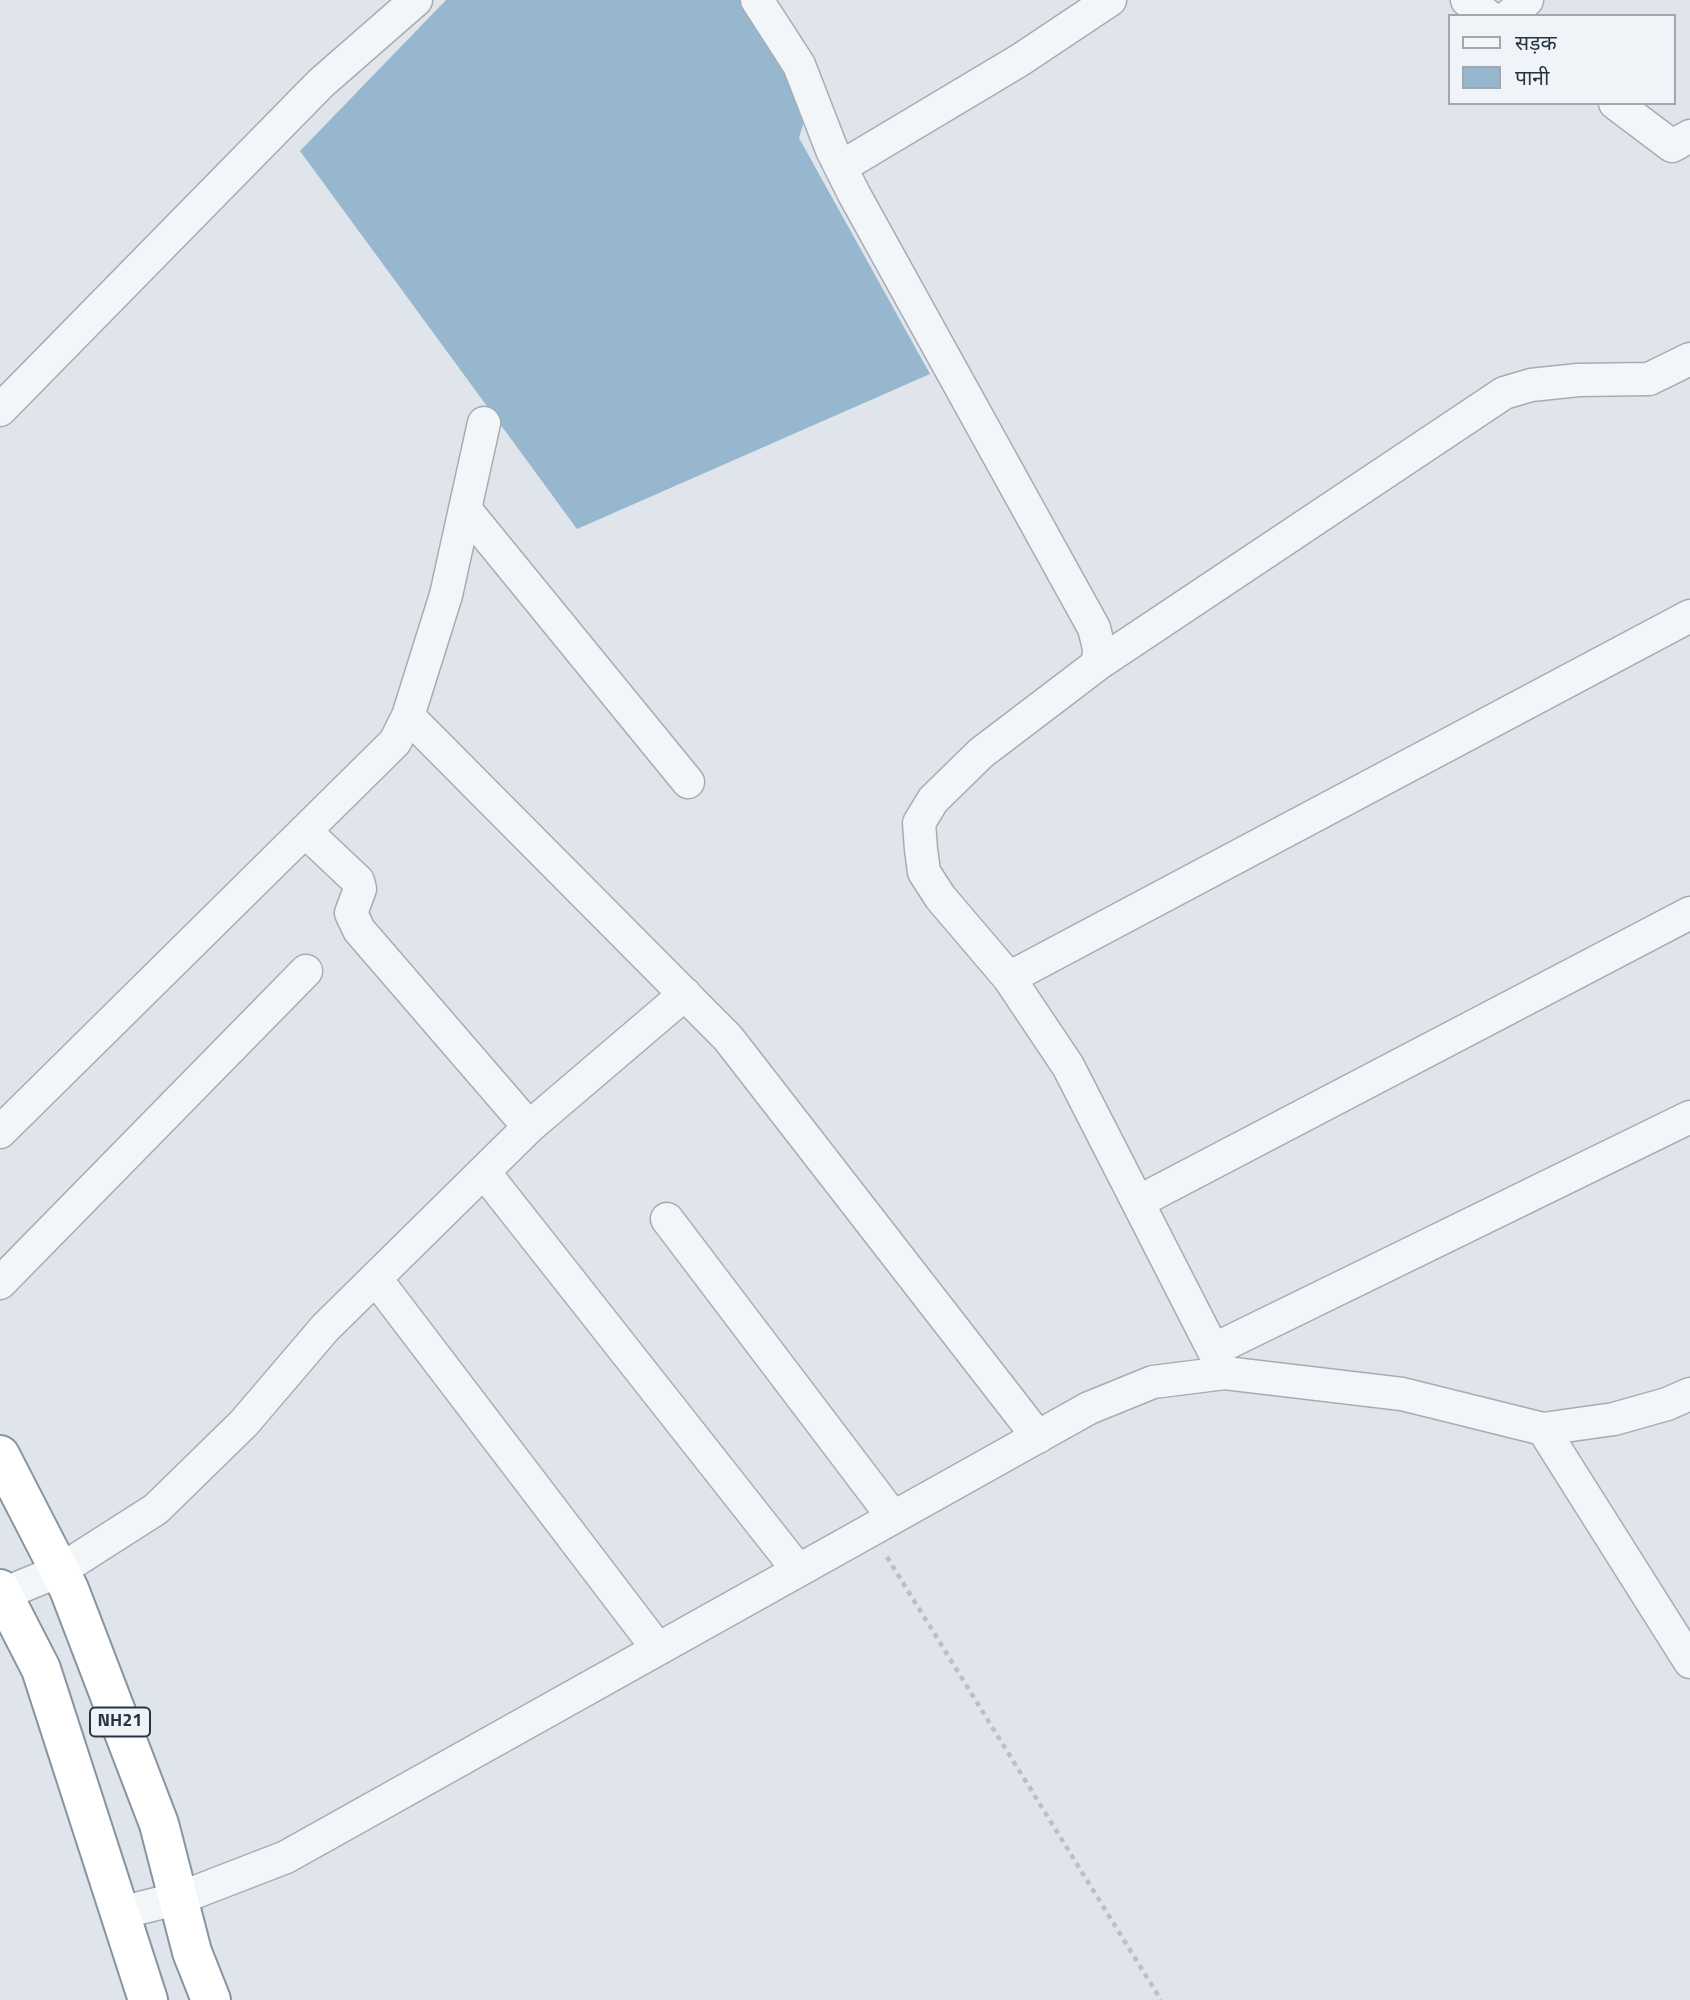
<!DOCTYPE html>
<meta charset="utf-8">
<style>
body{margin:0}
#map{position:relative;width:1690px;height:2000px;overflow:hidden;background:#e0e5eb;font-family:"Titillium Web","Noto Sans Devanagari",sans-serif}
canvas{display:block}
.legend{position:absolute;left:1448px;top:14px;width:228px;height:91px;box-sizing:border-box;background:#f0f4f8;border:2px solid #a0a7b0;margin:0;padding:9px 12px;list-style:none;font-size:21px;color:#273444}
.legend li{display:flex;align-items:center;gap:14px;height:35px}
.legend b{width:35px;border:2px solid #a0a7b0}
</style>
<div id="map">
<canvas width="1690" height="2000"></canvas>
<ul class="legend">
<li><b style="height:9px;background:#f3f6f8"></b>सड़क</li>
<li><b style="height:19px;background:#97b7ce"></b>पानी</li>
</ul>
</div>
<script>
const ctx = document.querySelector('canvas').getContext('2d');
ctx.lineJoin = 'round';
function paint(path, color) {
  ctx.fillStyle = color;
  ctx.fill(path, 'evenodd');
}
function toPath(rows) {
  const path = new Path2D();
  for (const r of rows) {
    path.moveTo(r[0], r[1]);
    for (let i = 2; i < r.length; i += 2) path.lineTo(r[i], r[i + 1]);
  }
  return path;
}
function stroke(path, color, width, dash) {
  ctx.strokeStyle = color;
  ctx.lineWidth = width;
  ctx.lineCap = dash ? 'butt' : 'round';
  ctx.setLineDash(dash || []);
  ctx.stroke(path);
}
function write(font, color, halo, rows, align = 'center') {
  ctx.font = font + ' "Titillium Web",sans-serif';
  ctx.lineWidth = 5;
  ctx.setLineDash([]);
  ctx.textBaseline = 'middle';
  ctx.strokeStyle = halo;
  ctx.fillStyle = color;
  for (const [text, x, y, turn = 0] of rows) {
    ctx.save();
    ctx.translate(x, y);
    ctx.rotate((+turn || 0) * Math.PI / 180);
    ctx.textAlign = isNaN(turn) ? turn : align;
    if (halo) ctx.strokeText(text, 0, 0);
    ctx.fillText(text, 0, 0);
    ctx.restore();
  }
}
paint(toPath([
 [446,0,745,0,810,101,799,138,930,374,577,529,300,151]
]), '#97b7ce');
const minor = toPath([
 [757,0,799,65,832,150,854,194,1094,628,1099,648,1098,664],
 [1467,0,1488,16],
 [1509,16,1527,0],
 [1615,103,1672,146,1690,136],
 [841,167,1020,60,1110,0],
 [0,410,321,83,416,0],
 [465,509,688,782],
 [408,716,728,1038,1038,1437],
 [305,831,358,881,360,889,351,913,359,930,529,1127],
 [1009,978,940,897,924,872,921,849,919,823,933,800,981,753,1098,664,1504,393,1531,385,1578,380,1649,379,1690,359],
 [0,1132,395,742,408,716,446,595,484,423],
 [484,1172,798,1570],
 [1138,1202,1690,913],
 [667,1219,893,1517],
 [376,1279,658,1649],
 [0,1283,306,971],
 [1213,1350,1690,1117],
 [1225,1373,1068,1066,1009,978,1690,616],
 [1543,1429,1690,1662],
 [3,1594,59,1571,156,1509,244,1423,325,1328,529,1127,685,994],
 [120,1913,180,1898,286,1857,1089,1408,1153,1382,1225,1373,1402,1394,1543,1429,1614,1419,1667,1404,1690,1394]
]);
const trunk = toPath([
 [0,1455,69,1589,159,1824,192,1952,211,2000],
 [0,1589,41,1669,148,2000]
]);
stroke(minor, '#a5acb6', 35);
stroke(trunk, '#8694a3', 42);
stroke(toPath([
 [887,1557,1161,2000]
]), '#bac0c6', 4.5, [5, 5]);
stroke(minor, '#f3f6f8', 32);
stroke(trunk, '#fff', 38);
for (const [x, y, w] of [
 [120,1722,60]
]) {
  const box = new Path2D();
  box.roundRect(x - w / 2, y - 14.5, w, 29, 5);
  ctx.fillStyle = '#f0f4f8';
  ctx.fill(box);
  stroke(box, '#273444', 2);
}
write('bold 18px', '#273444', null, [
 ["NH21",120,1722]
]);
</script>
